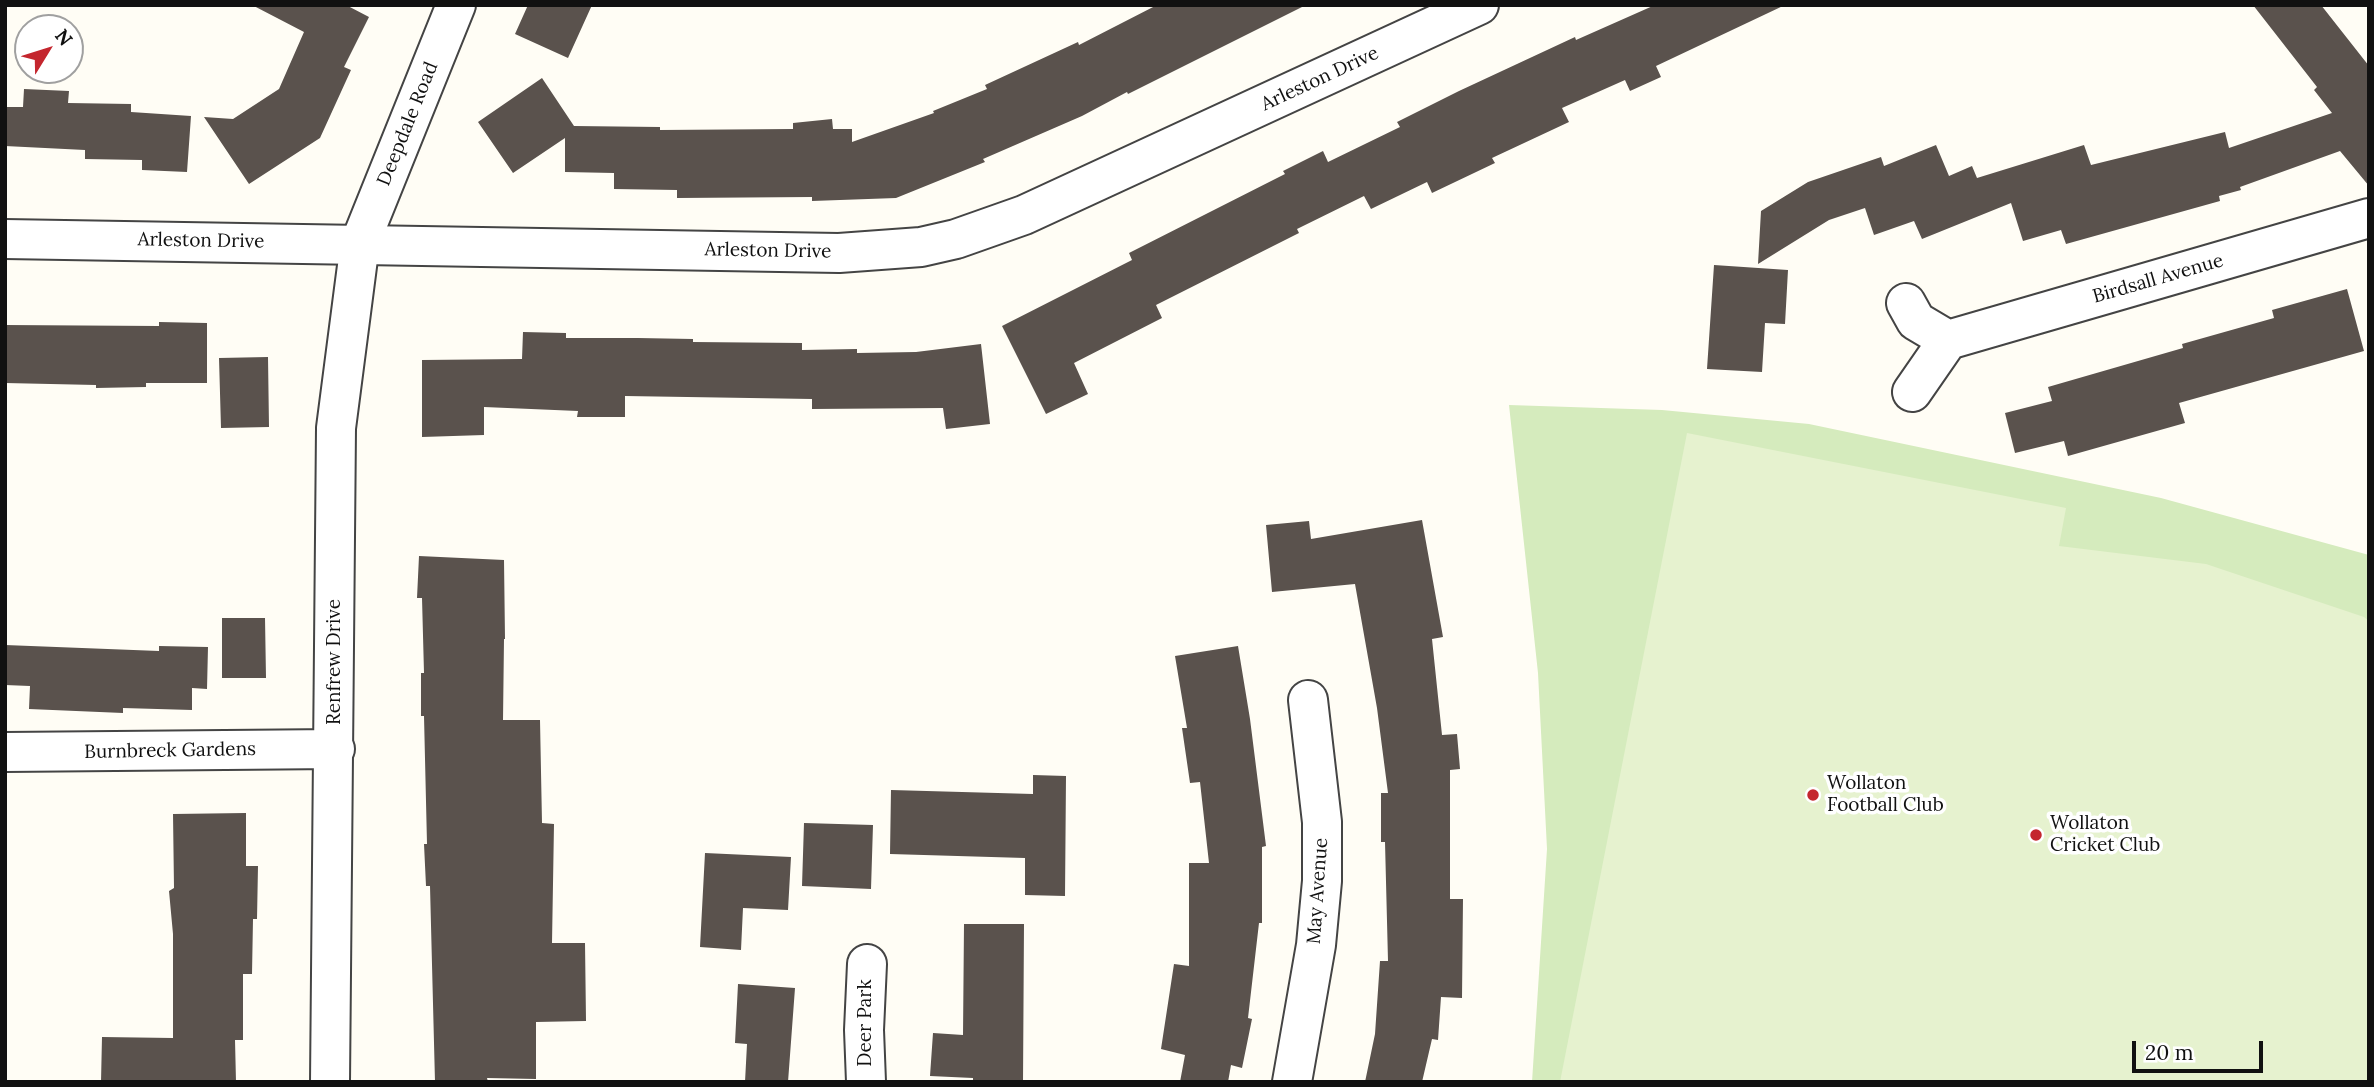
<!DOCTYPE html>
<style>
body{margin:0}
#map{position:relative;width:2374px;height:1087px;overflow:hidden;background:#fffdf5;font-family:Lora,serif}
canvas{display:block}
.frame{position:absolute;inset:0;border:7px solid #111;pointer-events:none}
.north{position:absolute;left:14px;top:14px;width:70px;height:70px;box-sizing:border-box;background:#fff;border:2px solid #a0a0a0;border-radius:50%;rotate:52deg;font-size:19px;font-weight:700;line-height:28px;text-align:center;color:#111}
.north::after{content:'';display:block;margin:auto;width:24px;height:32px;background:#c4262e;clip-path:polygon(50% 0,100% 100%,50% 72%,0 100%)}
.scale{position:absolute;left:2132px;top:1041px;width:131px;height:32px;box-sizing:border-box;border:4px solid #111;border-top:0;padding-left:9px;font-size:21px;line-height:24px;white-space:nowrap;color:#111;-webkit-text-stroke:5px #fff;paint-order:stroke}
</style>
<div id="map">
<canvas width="2374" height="1087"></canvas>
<div class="frame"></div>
<div class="north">N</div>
<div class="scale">20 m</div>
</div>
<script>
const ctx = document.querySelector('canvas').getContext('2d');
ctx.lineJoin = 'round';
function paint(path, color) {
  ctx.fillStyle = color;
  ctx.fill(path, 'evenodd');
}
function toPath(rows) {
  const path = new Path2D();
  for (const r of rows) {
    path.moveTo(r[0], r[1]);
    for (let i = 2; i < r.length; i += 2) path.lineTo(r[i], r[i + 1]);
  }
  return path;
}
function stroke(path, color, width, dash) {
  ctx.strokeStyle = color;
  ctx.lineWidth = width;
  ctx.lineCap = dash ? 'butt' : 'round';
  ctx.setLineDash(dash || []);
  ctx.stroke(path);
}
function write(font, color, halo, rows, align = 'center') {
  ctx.font = font + ' Lora,serif';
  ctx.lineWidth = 7;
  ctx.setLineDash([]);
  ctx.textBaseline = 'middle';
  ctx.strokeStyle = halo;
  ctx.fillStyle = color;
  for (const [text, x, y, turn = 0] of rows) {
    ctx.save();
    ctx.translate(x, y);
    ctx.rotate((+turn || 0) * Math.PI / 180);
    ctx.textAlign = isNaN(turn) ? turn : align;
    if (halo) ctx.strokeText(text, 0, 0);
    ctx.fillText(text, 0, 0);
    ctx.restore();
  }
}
paint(toPath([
 [1509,405,1662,410,1809,424,2161,498,2369,555,2369,1082,1532,1082,1547,849,1538,673]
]), '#d5ebbd');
paint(toPath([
 [1687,433,2066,508,2059,546,2206,564,2364,617,2369,621,2369,1082,1560,1082]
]), '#e6f2cf');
paint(toPath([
 [252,5,346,5,369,17,344,67,351,70,320,138,249,184,204,117,233,119,279,89,304,32],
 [528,5,592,5,568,58,515,34],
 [1157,5,1306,5,1128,94,1127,92,1082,116,983,159,985,162,896,198,812,201,812,197,677,198,677,190,614,189,614,173,565,172,565,138,513,173,478,122,542,78,574,126,660,127,660,130,793,129,793,123,832,119,833,129,852,129,852,142,934,113,933,111,987,89,985,85,1078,42,1079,45],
 [1655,5,1785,5,1656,66,1661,77,1630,91,1625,80,1562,108,1569,122,1492,158,1495,163,1432,193,1427,182,1371,209,1364,196,1297,229,1299,233,1156,305,1162,318,1074,363,1088,394,1046,414,1002,326,1132,260,1129,253,1285,174,1283,171,1323,151,1328,162,1400,127,1397,122,1459,91,1575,37,1576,40],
 [2253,5,2321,5,2369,66,2369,186,2340,151,2240,187,2241,190,2219,196,2220,201,2066,244,2061,230,2023,241,2011,203,1922,239,1914,221,1874,235,1865,208,1829,220,1758,264,1761,211,1808,182,1881,157,1884,166,1936,145,1949,176,1972,166,1977,178,2084,145,2091,165,2225,132,2229,148,2332,113,2314,90,2317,87],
 [24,89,69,91,68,103,131,104,131,112,191,116,187,172,142,170,142,160,85,159,85,150,5,146,5,107,23,107],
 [1714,265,1788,270,1785,324,1765,323,1762,372,1707,369],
 [2347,289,2364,351,2179,403,2185,423,2068,456,2064,441,2015,453,2005,413,2052,401,2048,387,2183,348,2182,344,2274,318,2272,310],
 [159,322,207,323,207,383,146,383,146,387,96,388,96,385,5,383,5,325,159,326],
 [523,332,566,333,566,338,638,338,693,339,693,342,802,343,802,350,857,349,857,353,916,352,981,344,990,424,946,429,943,408,812,409,812,399,625,396,625,417,577,417,578,411,484,407,484,435,422,437,422,360,522,359],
 [268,357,269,427,221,428,219,358],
 [1422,520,1443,637,1432,639,1442,735,1457,734,1460,769,1450,770,1450,899,1463,899,1462,998,1441,997,1438,1040,1432,1039,1422,1082,1365,1082,1375,1034,1380,961,1388,961,1385,842,1381,842,1381,793,1388,793,1377,708,1355,584,1272,592,1266,525,1309,521,1311,539],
 [419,556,504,560,505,639,504,639,503,720,540,720,542,823,554,824,552,943,585,943,586,1021,536,1022,536,1079,487,1078,488,1082,435,1082,430,886,426,886,424,844,427,844,424,716,421,716,421,673,424,673,422,598,417,598],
 [222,618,265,618,266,678,222,678],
 [5,645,159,651,159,646,208,647,207,689,192,688,192,710,123,708,123,713,29,709,30,686,5,685],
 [1238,646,1250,719,1266,846,1262,847,1262,923,1259,923,1248,1018,1252,1019,1242,1068,1231,1065,1228,1082,1180,1082,1185,1055,1161,1049,1174,964,1189,966,1189,863,1209,863,1200,782,1190,783,1182,728,1187,728,1175,656],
 [1033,775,1066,776,1065,896,1025,895,1025,858,890,854,891,790,1033,794],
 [246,813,246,866,258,866,257,919,253,919,252,974,243,974,243,1040,235,1040,236,1082,101,1082,102,1037,173,1038,173,934,169,891,174,888,173,814],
 [804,823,873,825,871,889,802,886],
 [705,853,791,857,788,910,743,908,741,950,700,947],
 [964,924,1024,924,1023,1082,973,1082,973,1078,930,1076,933,1033,963,1035],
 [738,984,795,988,788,1082,745,1082,747,1044,735,1043]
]), '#5a524d');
const minor = toPath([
 [1906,303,1916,321,1948,340,1912,392],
 [1948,340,2369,218],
 [5,752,335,749],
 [330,1082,336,428,360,243,456,5],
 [866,1082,864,1030,867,964],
 [1292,1082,1316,945,1322,881,1322,822,1308,700]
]);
const tertiary = toPath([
 [5,239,839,253,921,247,956,239,1024,215,1479,5]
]);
stroke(minor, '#444', 42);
stroke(tertiary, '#444', 42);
stroke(minor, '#fff', 38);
stroke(tertiary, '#fff', 38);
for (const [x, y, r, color] of [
 [1813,795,7,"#c4262e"],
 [2036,835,7,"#c4262e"]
]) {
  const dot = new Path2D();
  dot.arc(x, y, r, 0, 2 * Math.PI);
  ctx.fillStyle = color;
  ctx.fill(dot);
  stroke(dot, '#fff', 2.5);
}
write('19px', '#111', '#fff', [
 ["Arleston Drive",1320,79,-25],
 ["Deepdale Road",408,124,-68],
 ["Arleston Drive",201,241,1],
 ["Arleston Drive",768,251,1],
 ["Birdsall Avenue",2158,279,-16],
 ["Renfrew Drive",335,662,-90],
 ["Burnbreck Gardens",170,751,-1],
 ["May Avenue",1318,891,-86],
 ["Deer Park",866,1023,-90]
]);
write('19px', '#111', '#fff', [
 ["Wollaton",1827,784],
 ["Football Club",1827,806],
 ["Wollaton",2050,824],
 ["Cricket Club",2050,846]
], 'left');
</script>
